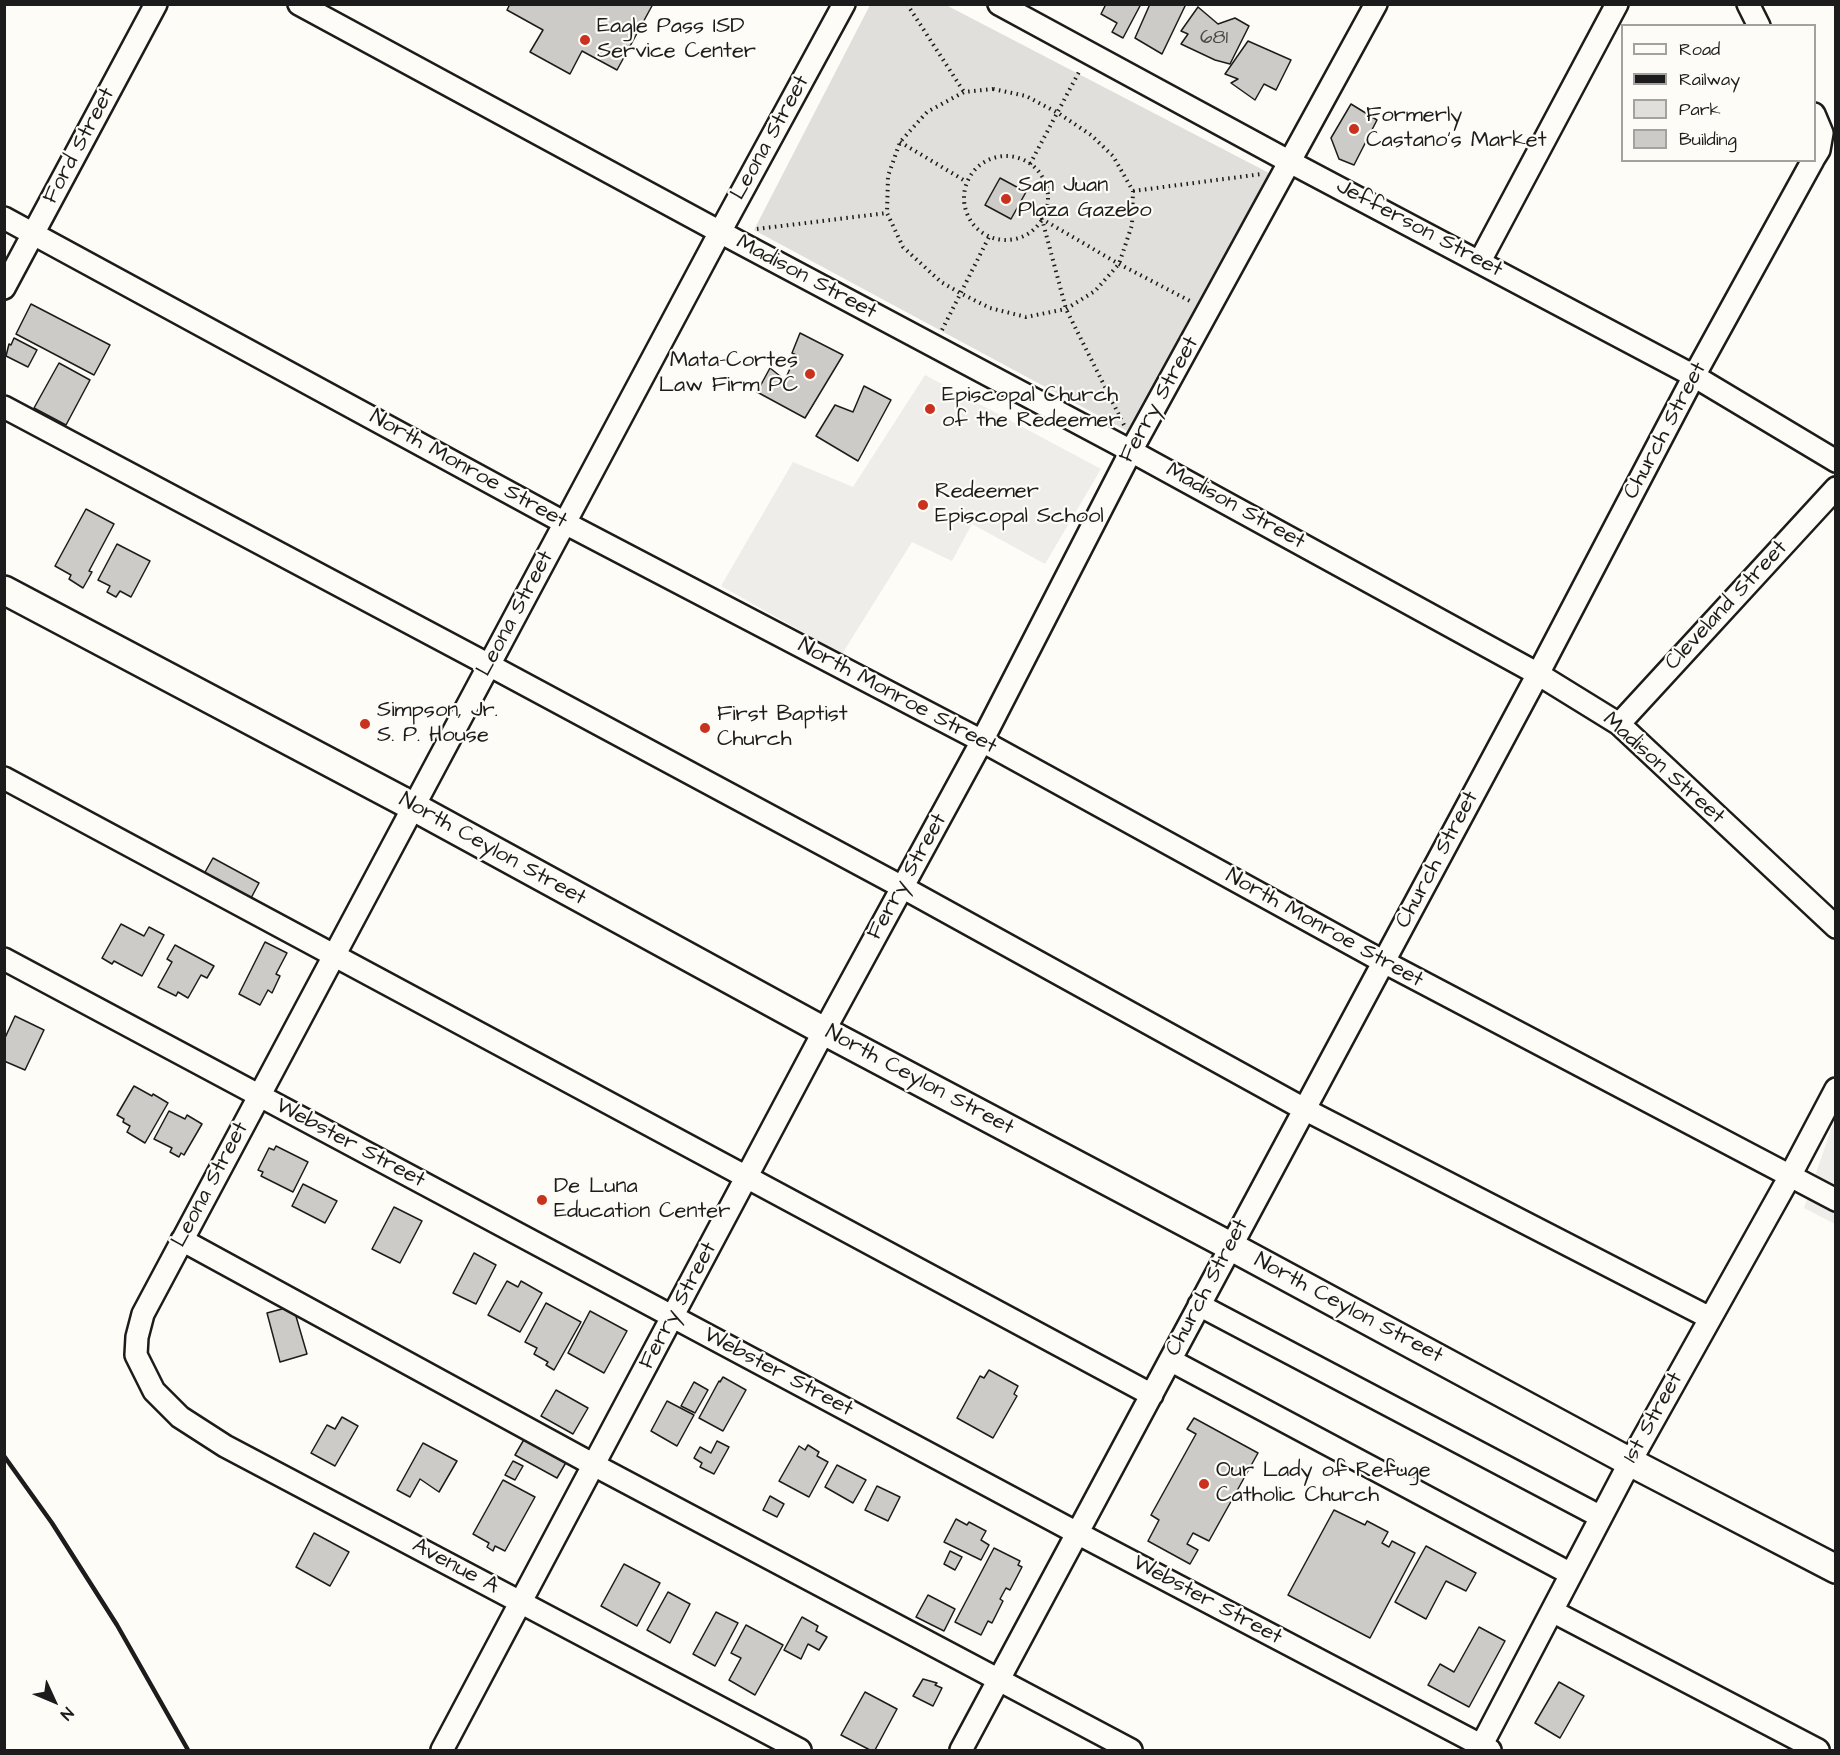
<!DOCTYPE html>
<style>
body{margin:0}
#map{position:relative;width:1840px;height:1755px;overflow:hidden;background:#fdfcf7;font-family:"Architects Daughter",sans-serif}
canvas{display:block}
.frame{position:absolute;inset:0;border:6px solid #1c1c1c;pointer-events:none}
.legend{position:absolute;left:1621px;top:24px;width:195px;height:138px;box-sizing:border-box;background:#fdfcf7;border:2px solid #a3a29f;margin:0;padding:8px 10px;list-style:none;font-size:18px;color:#1c1c1c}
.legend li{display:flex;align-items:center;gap:12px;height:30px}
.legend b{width:30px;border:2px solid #a3a29f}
.north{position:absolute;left:24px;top:1671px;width:60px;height:60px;-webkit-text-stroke:4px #fdfcf7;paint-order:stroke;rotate:134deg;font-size:16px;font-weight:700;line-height:24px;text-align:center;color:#1c1c1c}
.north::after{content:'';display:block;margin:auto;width:21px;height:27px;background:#1c1c1c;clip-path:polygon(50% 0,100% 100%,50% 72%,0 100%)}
</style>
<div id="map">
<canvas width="1840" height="1755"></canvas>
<div class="frame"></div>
<ul class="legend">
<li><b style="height:8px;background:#fdfcf7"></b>Road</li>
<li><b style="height:8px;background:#1c1c1c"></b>Railway</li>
<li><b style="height:16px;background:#e0dfdb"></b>Park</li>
<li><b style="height:16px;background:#cccbc8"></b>Building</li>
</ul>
<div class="north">N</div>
</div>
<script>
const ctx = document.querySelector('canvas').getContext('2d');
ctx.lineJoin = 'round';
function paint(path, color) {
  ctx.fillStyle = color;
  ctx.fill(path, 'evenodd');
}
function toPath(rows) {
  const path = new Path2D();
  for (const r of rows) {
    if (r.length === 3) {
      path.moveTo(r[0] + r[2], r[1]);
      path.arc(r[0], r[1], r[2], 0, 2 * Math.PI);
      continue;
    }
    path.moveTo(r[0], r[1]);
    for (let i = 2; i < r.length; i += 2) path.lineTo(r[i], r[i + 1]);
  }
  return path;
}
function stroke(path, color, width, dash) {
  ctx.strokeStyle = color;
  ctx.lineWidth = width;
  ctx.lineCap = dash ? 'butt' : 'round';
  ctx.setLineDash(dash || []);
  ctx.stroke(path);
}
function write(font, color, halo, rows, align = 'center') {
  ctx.font = font + ' "Architects Daughter",sans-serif';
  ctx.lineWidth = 4.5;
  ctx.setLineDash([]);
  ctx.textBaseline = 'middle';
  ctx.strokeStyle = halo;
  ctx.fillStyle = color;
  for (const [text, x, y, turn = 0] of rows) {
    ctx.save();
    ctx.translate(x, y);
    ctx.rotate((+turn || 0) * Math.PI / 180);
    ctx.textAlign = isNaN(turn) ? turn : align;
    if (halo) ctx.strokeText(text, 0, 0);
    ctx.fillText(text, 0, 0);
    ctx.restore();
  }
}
paint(toPath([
 [925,375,1101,469,1045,564,972,524,952,561,912,542,842,654,721,586,793,462,853,487],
 [1835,1118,1835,1224,1804,1208]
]), '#eeede9');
paint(toPath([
 [870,5,946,5,1269,173,1127,431,754,230]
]), '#e0dfdb');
const building = toPath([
 [510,4,653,4,617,70,582,51,570,74,530,52,543,30,507,10,510,4],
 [1106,4,1141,4,1123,38,1112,32,1117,23,1101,14,1106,4],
 [1150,4,1186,4,1162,54,1135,38,1150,4],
 [1198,7,1218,24,1235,18,1249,26,1230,64,1215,60,1181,44,1188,34,1181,31,1198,7],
 [1248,41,1291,60,1276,90,1264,84,1255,100,1231,83,1238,79,1225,74,1248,41],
 [1351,104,1377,120,1354,165,1339,159,1331,138,1351,104],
 [1000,178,1026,192,1011,219,985,205,1000,178],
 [31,304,110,345,94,375,16,334,31,304],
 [800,333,843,355,805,418,757,392,770,368,785,380,796,355,792,353,800,333],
 [14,338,37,350,28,367,6,356,9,344,11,345,14,338],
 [59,363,90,380,66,425,34,408,59,363],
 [864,386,891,400,858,461,816,436,835,405,853,412,864,386],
 [86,509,114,524,89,571,92,572,83,588,69,579,71,575,55,566,86,509],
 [117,544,150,561,131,597,120,591,116,597,107,592,110,586,98,580,117,544],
 [213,858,259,883,250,900,204,874,213,858],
 [121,924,144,936,149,927,164,935,142,976,114,961,112,964,102,958,121,924],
 [265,942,287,953,276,974,280,976,272,993,268,990,260,1005,239,994,265,942],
 [175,945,214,966,207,978,201,975,188,998,178,992,176,996,158,987,172,962,167,959,175,945],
 [15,1016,44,1030,25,1070,4,1061,4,1040,15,1016],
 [134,1086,152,1096,153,1094,168,1103,145,1143,127,1132,130,1126,123,1122,124,1119,117,1115,134,1086],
 [169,1111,185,1119,187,1115,202,1124,184,1155,181,1153,179,1157,170,1152,172,1148,154,1139,169,1111],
 [276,1146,308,1162,293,1192,261,1176,263,1172,258,1170,269,1148,274,1150,276,1146],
 [303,1184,337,1201,325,1223,292,1206,303,1184],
 [394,1207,422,1221,400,1263,372,1249,394,1207],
 [474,1253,496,1265,476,1304,453,1293,474,1253],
 [507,1281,518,1287,521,1281,542,1293,520,1332,488,1315,507,1281],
 [546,1303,581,1322,554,1370,546,1365,548,1362,534,1354,537,1348,525,1342,546,1303],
 [293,1306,307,1354,280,1362,267,1313,293,1306],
 [590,1311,627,1331,604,1373,568,1353,590,1311],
 [989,1370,1018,1386,1014,1394,1017,1396,993,1438,957,1418,980,1376,984,1378,989,1370],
 [723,1377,746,1390,723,1431,699,1418,719,1381,720,1382,723,1377],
 [694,1382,708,1390,695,1413,681,1406,694,1382],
 [556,1390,588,1408,573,1434,541,1416,556,1390],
 [667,1401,694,1415,677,1446,651,1431,667,1401],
 [342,1417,358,1426,335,1466,311,1453,327,1425,335,1429,342,1417],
 [1194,1418,1258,1453,1209,1541,1193,1533,1187,1544,1198,1550,1190,1564,1148,1541,1159,1520,1151,1515,1196,1434,1187,1429,1194,1418],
 [526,1436,568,1459,557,1478,515,1455,526,1436],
 [717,1441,729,1447,714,1474,700,1467,702,1463,694,1458,700,1447,711,1453,717,1441],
 [423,1443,457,1461,439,1492,420,1479,410,1497,397,1490,423,1443],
 [808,1445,819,1452,817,1456,828,1462,809,1497,779,1481,799,1446,805,1450,808,1445],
 [513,1461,523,1466,515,1480,505,1475,513,1461],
 [837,1465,866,1480,853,1503,825,1487,837,1465],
 [503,1480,535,1497,505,1551,495,1546,493,1551,487,1547,489,1543,473,1534,503,1480],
 [877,1486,900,1497,888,1521,865,1510,877,1486],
 [770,1496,784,1504,777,1517,763,1510,770,1496],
 [1334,1510,1365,1525,1367,1521,1388,1532,1382,1543,1389,1547,1392,1541,1415,1553,1370,1638,1288,1595,1334,1510],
 [956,1519,967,1525,969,1522,986,1531,981,1540,989,1545,981,1560,944,1542,956,1519],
 [314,1533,349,1552,330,1586,296,1567,314,1533],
 [1426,1546,1476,1573,1466,1591,1446,1581,1426,1619,1395,1602,1426,1546],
 [994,1548,1020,1561,1018,1565,1022,1567,1010,1590,1006,1588,1000,1599,1003,1601,992,1623,988,1621,981,1635,955,1622,994,1548],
 [950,1551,962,1557,955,1570,944,1564,950,1551],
 [624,1564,660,1583,637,1626,601,1606,624,1564],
 [668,1592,690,1604,670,1643,647,1630,668,1592],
 [928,1595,955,1609,944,1631,916,1617,928,1595],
 [716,1612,738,1623,715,1666,693,1654,716,1612],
 [802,1617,818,1626,816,1631,827,1637,819,1650,808,1644,801,1659,784,1650,802,1617],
 [746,1625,783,1645,755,1695,729,1680,741,1658,731,1653,746,1625],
 [1479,1627,1505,1641,1469,1707,1428,1685,1440,1664,1454,1672,1479,1627],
 [923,1679,937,1683,935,1685,942,1688,933,1706,913,1696,923,1679],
 [1559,1682,1584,1696,1560,1738,1535,1723,1559,1682],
 [865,1692,897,1709,875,1750,870,1750,841,1735,865,1692]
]);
paint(building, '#cccbc8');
stroke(building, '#1c1c1c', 1.5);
const minor = toPath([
 [299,4,720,232,1131,451,1538,674,1619,724,1836,927],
 [999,4,1290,162,1694,376,1836,461],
 [1748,4,1759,26],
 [1814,114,1822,133,1819,150,1814,158],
 [4,218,565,523,982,741,1384,962,1836,1200],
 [1480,261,1617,4],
 [4,288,156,4],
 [4,407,489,665,902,887,1304,1109,1710,1318],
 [1619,724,1836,488],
 [4,778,1152,1395],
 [4,959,1079,1534,1490,1750],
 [182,1240,594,1465,1131,1750],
 [1199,1305,1601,1517],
 [1170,1360,1571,1574],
 [1552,1611,1818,1750],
 [442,1750,824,1031,982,741,1131,451,1376,4],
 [800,1750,225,1446,180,1417,154,1391,136,1355,137,1337,143,1314,720,232,844,4],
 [961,1750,1538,674,1694,376,1813,160],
 [1479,1750,1630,1462,1790,1176,1836,1089]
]);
const major = toPath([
 [4,590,414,807,824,1031,1230,1246,1630,1462,1836,1569]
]);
stroke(minor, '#1c1c1c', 26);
stroke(major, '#1c1c1c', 32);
stroke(toPath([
 [907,4,964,92],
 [993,89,1026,96,1058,113,1091,135,1113,156,1133,191,1132,225,1119,264,1095,291,1066,309,1026,317,990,308,960,293,941,282,903,247,887,213,888,176,900,142,927,112,964,92,993,89],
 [900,142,967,182],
 [1006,198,42],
 [1030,164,1080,70],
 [1133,191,1262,174],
 [757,229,887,213],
 [942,330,989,237],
 [1124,425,1066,309,1042,219,1119,264,1192,302]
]), '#1c1c1c', 4, [1.5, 4.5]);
stroke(minor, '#fdfcf7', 21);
stroke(major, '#fdfcf7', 27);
stroke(toPath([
 [4,1456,52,1523,117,1625,188,1750]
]), '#1c1c1c', 4.5);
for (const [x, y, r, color] of [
 [585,40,6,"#c8321e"],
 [1354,129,6,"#c8321e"],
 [1006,199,6,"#c8321e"],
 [810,374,6,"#c8321e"],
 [930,409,6,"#c8321e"],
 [923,505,6,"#c8321e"],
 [365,724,6,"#c8321e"],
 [705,728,6,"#c8321e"],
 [542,1200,6,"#c8321e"],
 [1204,1484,6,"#c8321e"]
]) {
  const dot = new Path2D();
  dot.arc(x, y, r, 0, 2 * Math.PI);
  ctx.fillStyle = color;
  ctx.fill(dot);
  stroke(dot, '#fdfcf7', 2);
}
write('20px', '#484847', null, [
 ["681",1214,39]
]);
write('22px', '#1c1c1c', '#fdfcf7', [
 ["Eagle Pass ISD",597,27],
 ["Service Center",597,52],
 ["Formerly",1366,116],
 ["Castano's Market",1366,141],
 ["San Juan",1018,186],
 ["Plaza Gazebo",1018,211],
 ["Mata-Cortes",798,361,"right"],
 ["Law Firm PC",798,386,"right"],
 ["Episcopal Church",942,396],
 ["of the Redeemer",942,421],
 ["Redeemer",935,492],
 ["Episcopal School",935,517],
 ["Simpson, Jr.",377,711],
 ["S. P. House",377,736],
 ["First Baptist",717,715],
 ["Church",717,740],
 ["De Luna",554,1187],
 ["Education Center",554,1212],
 ["Our Lady of Refuge",1216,1471],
 ["Catholic Church",1216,1496]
], 'left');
write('22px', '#1c1c1c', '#fdfcf7', [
 ["Leona Street",771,138,-61],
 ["Ford Street",80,146,-62],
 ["Jefferson Street",1419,229,28],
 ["Madison Street",806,278,28],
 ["Ferry Street",1160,400,-61],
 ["Church Street",1666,431,-62],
 ["North Monroe Street",468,470,29],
 ["Madison Street",1235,507,29],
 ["Cleveland Street",1727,606,-47],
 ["Leona Street",516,614,-62],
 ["North Monroe Street",897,697,28],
 ["Madison Street",1663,769,42],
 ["North Ceylon Street",492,850,29],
 ["Church Street",1438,860,-62],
 ["Ferry Street",908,877,-61],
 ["North Monroe Street",1324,929,29],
 ["North Ceylon Street",919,1081,28],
 ["Webster Street",350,1144,28],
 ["Leona Street",211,1185,-62],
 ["Church Street",1208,1288,-62],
 ["Ferry Street",679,1306,-62],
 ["North Ceylon Street",1348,1309,28],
 ["Webster Street",778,1373,28],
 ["1st Street",1654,1418,-61],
 ["Avenue A",455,1567,28],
 ["Webster Street",1207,1601,28]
]);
</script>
